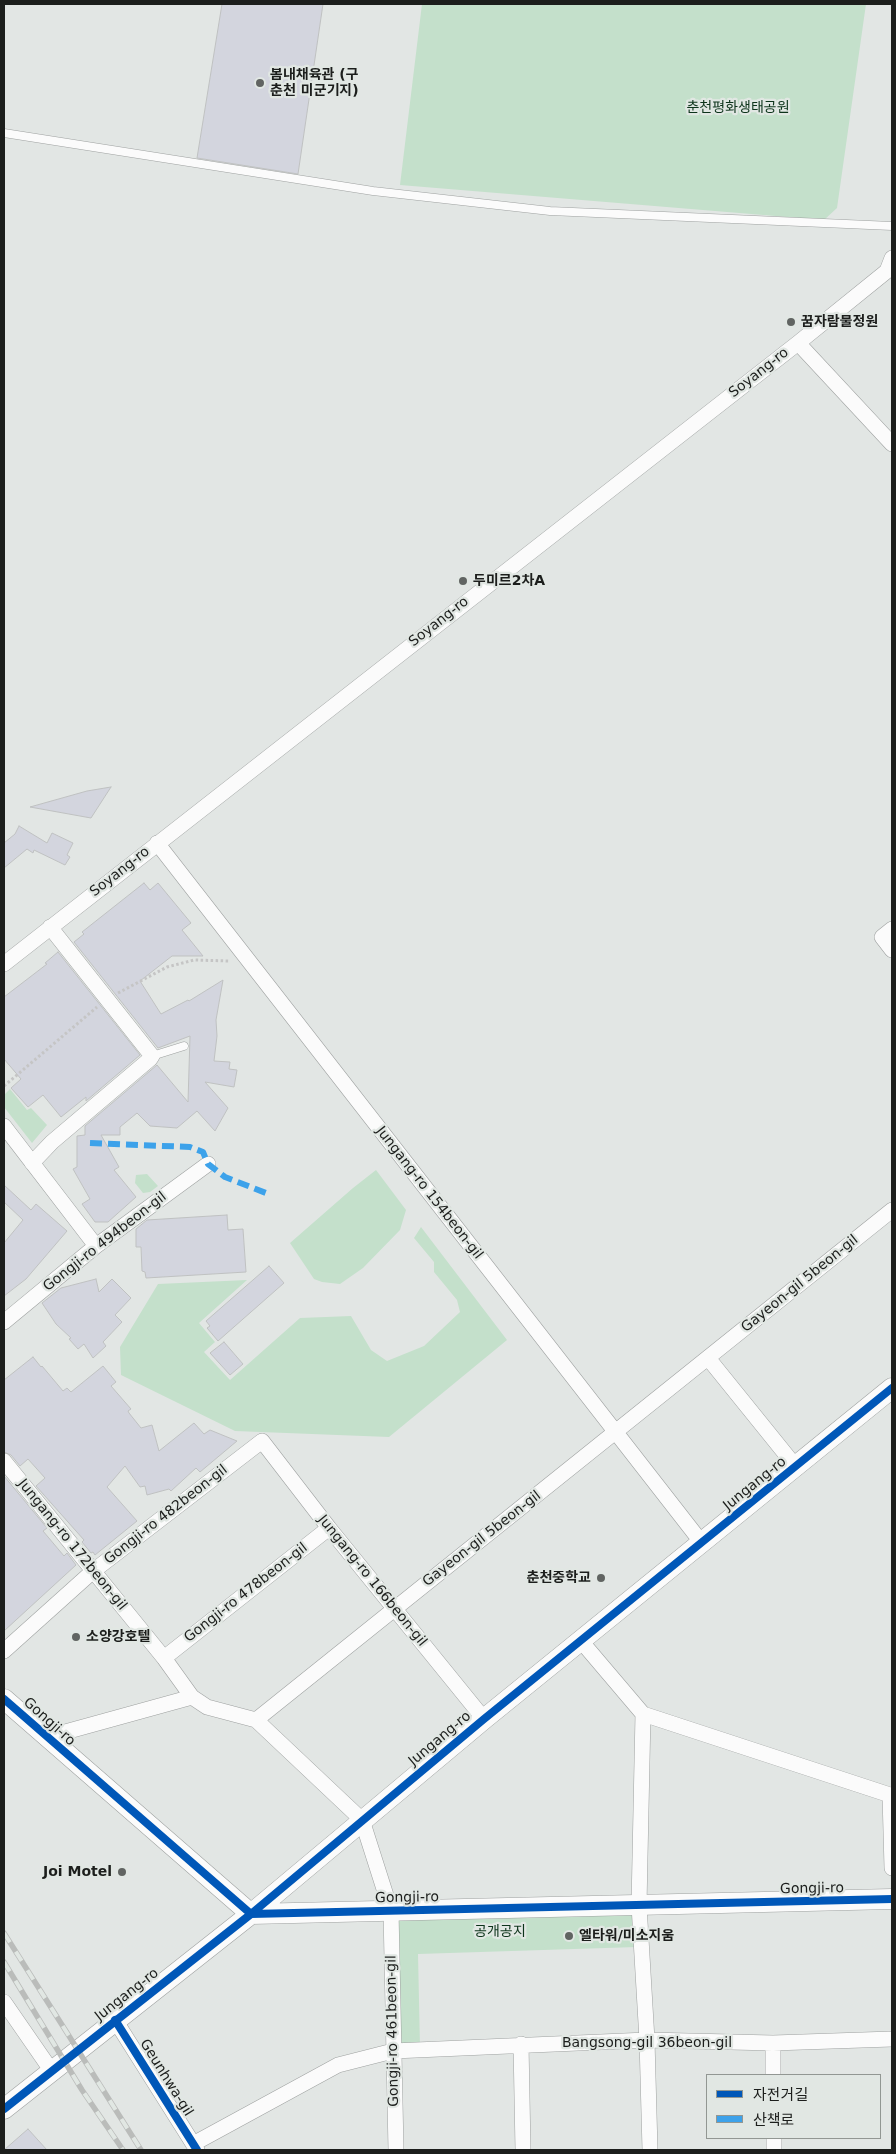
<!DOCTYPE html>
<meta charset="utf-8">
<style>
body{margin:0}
#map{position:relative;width:896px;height:2154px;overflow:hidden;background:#e2e6e4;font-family:"DejaVu Sans","Noto Sans KR",sans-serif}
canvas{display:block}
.frame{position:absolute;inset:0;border:5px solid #1c1e1c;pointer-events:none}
.legend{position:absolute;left:706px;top:2074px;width:175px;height:65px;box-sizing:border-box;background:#e1e7e3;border:1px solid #929793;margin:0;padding:6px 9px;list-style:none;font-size:15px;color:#1c1e1c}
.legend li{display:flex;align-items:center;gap:10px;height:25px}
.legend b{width:25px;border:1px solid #929793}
</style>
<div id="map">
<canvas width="896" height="2154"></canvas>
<div class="frame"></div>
<ul class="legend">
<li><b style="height:6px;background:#0057b8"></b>자전거길</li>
<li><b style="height:6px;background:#3da2ea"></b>산책로</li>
</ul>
</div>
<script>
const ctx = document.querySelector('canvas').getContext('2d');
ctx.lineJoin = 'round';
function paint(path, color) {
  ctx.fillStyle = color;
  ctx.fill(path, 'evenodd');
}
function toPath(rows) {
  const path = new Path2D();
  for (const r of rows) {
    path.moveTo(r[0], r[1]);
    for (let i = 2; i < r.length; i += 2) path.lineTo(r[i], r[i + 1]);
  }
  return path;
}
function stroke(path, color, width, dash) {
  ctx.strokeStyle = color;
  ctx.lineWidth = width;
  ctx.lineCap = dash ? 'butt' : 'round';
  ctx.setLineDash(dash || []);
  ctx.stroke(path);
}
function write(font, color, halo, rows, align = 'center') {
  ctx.font = font + ' "DejaVu Sans","Noto Sans KR",sans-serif';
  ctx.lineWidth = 4.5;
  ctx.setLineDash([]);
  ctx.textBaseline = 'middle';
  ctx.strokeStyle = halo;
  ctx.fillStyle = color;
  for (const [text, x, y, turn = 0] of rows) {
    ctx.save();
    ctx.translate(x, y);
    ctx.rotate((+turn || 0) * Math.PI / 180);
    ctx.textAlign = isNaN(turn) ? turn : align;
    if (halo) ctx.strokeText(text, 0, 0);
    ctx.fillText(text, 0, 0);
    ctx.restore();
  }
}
paint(toPath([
 [422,4,866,4,837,208,824,220,400,185],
 [10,1089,27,1110,31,1108,47,1125,32,1143,4,1107,4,1095],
 [376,1170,406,1210,400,1230,363,1268,340,1284,322,1282,314,1279,290,1243,353,1188],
 [147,1174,158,1186,150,1192,143,1193,135,1183,136,1175],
 [421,1227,507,1340,389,1437,235,1431,121,1375,120,1347,158,1284,247,1280,199,1323,215,1342,204,1352,230,1380,300,1318,351,1316,371,1350,387,1361,424,1346,460,1312,457,1300,434,1272,434,1262,414,1238],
 [636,1907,637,1947,418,1954,420,2047,397,2048,393,1916]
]), '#c4e0cb');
const building = toPath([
 [222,4,323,4,298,174,197,158,222,4],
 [111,787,91,818,30,807,87,791,111,787],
 [19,826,47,843,52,833,73,843,67,855,70,857,65,865,34,850,33,853,27,849,4,868,4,843,15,834,19,826],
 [144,883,150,890,158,883,191,923,182,930,203,956,172,956,140,981,161,1014,188,1000,189,1001,223,980,216,1020,217,1036,214,1061,230,1062,229,1069,237,1070,234,1087,205,1082,228,1108,215,1131,197,1111,177,1128,150,1126,137,1113,120,1127,120,1135,101,1135,119,1167,114,1170,136,1197,108,1222,95,1222,82,1204,90,1199,73,1169,77,1167,77,1136,85,1135,85,1126,157,1065,188,1102,190,1036,158,1048,74,942,84,934,82,932,144,883],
 [58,952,140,1055,86,1101,86,1097,61,1117,43,1095,28,1107,11,1088,21,1079,4,1059,4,997,47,964,45,963,58,952],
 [4,1185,31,1210,36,1204,67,1231,26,1279,4,1296,4,1243,23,1220,4,1202,4,1185],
 [227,1215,228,1230,243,1229,246,1272,146,1278,145,1272,142,1271,141,1247,136,1247,136,1229,147,1220,227,1215],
 [269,1266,284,1283,218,1341,207,1328,210,1326,206,1321,269,1266],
 [96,1279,99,1292,112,1279,131,1298,115,1315,122,1322,103,1342,106,1346,93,1358,84,1344,78,1349,69,1339,71,1338,56,1324,42,1303,61,1288,96,1279],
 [224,1342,243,1364,230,1375,210,1353,224,1342],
 [33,1357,41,1367,42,1366,63,1391,67,1388,71,1392,103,1366,116,1382,111,1386,131,1409,128,1411,129,1413,141,1428,152,1425,159,1451,194,1423,204,1434,210,1430,237,1441,200,1472,196,1468,171,1491,169,1489,147,1495,145,1486,140,1487,125,1466,107,1487,137,1521,95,1555,93,1552,91,1553,82,1542,84,1540,36,1486,45,1478,28,1459,20,1466,11,1455,4,1452,4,1380,33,1357],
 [4,1476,47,1528,43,1531,64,1556,67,1553,76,1565,4,1631,4,1476],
 [28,2129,47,2150,4,2150,28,2129]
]);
paint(building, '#d3d5de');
stroke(building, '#bfc1c1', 1);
const lane = toPath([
 [4,133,373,191,550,211,892,226],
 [152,1056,184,1046]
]);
const street = toPath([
 [798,343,892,444],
 [157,843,702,1543],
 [892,929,882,937,892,950],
 [4,964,798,343,887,271,892,258],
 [4,1126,96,1246],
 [32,1163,52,1142,150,1059,152,1056,50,927],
 [4,1322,96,1246,208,1164],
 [708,1358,796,1467],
 [4,1461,164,1658,192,1697,207,1707,256,1720,362,1820,391,1911,396,2150],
 [581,1641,643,1714,639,1905,647,2040,650,2150],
 [4,1651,92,1572,262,1441,329,1528,484,1719],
 [164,1658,329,1528],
 [643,1714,890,1795,892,1868],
 [256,1720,892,1210],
 [47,1737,192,1697],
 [4,2002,51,2070],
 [115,2020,197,2150],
 [773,2043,773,2075],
 [521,2044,523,2150],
 [774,2138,774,2150],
 [193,2144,338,2065,393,2051,647,2040,773,2043,892,2039]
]);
const secondary = toPath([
 [4,1699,251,1914,892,1899],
 [4,2109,251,1914,484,1719,892,1388]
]);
stroke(lane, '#9ea1a0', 9);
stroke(street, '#9ea1a0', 16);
stroke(secondary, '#9ea1a0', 21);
stroke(toPath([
 [118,993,167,967,194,960,230,961],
 [4,1086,97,1007]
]), '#c5c5c5', 3, [2.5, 2.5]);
stroke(lane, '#fbfbfb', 8);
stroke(street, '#fbfbfb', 15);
stroke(secondary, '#fbfbfb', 20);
const rail = toPath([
 [4,1933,141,2150],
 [4,1962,82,2090,123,2150]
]);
stroke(rail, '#babcba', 5.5);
stroke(rail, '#e1e7e3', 4, [11]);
stroke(toPath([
 [90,1143,190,1147,203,1152,208,1164,225,1177,266,1193]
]), '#3da2ea', 6, [12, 6]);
stroke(toPath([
 [4,1699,251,1914,892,1899],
 [115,2020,197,2150],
 [4,2109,251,1914,484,1719,892,1388]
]), '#0057b8', 8);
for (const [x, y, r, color] of [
 [260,83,5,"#616462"],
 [791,322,5,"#616462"],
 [463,581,5,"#616462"],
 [601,1578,5,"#616462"],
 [76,1637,5,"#616462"],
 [122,1872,5,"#616462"],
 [569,1936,5,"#616462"]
]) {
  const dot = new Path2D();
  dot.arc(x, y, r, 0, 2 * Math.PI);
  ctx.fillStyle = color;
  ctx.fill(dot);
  stroke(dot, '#e1e7e3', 2);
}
write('bold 14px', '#1c1e1c', '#e1e7e3', [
 ["봄내채육관 (구",270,75],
 ["춘천 미군기지)",270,91],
 ["꿈자람물정원",801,322],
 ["두미르2차A",473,581],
 ["춘천중학교",591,1578,"right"],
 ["소양강호텔",86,1637],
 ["Joi Motel",112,1872,"right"],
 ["엘타워/미소지움",579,1936]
], 'left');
write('14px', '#0d341b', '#e1e7e3', [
 ["춘천평화생태공원",738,108],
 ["공개공지",500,1932]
]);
write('14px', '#1c1e1c', '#e1e7e3', [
 ["Soyang-ro",759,373,-38],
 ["Soyang-ro",439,622,-38],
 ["Soyang-ro",120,872,-38],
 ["Jungang-ro 154beon-gil",429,1193,52],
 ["Gongji-ro 494beon-gil",105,1242,-38],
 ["Gayeon-gil 5beon-gil",800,1284,-39],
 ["Jungang-ro",755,1484,-39],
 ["Gongji-ro 482beon-gil",166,1515,-38],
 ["Gayeon-gil 5beon-gil",482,1539,-38],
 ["Jungang-ro 172beon-gil",72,1545,51],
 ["Jungang-ro 166beon-gil",372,1581,51],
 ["Gongji-ro 478beon-gil",246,1593,-38],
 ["Gongji-ro",49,1722,42],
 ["Jungang-ro",440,1739,-40],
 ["Gongji-ro",812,1889,-1],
 ["Gongji-ro",407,1898,-1],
 ["Jungang-ro",127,1995,-38],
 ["Gongji-ro 461beon-gil",393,2031,-91],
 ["Bangsong-gil 36beon-gil",647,2043],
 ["Geunhwa-gil",166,2078,58]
]);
</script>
